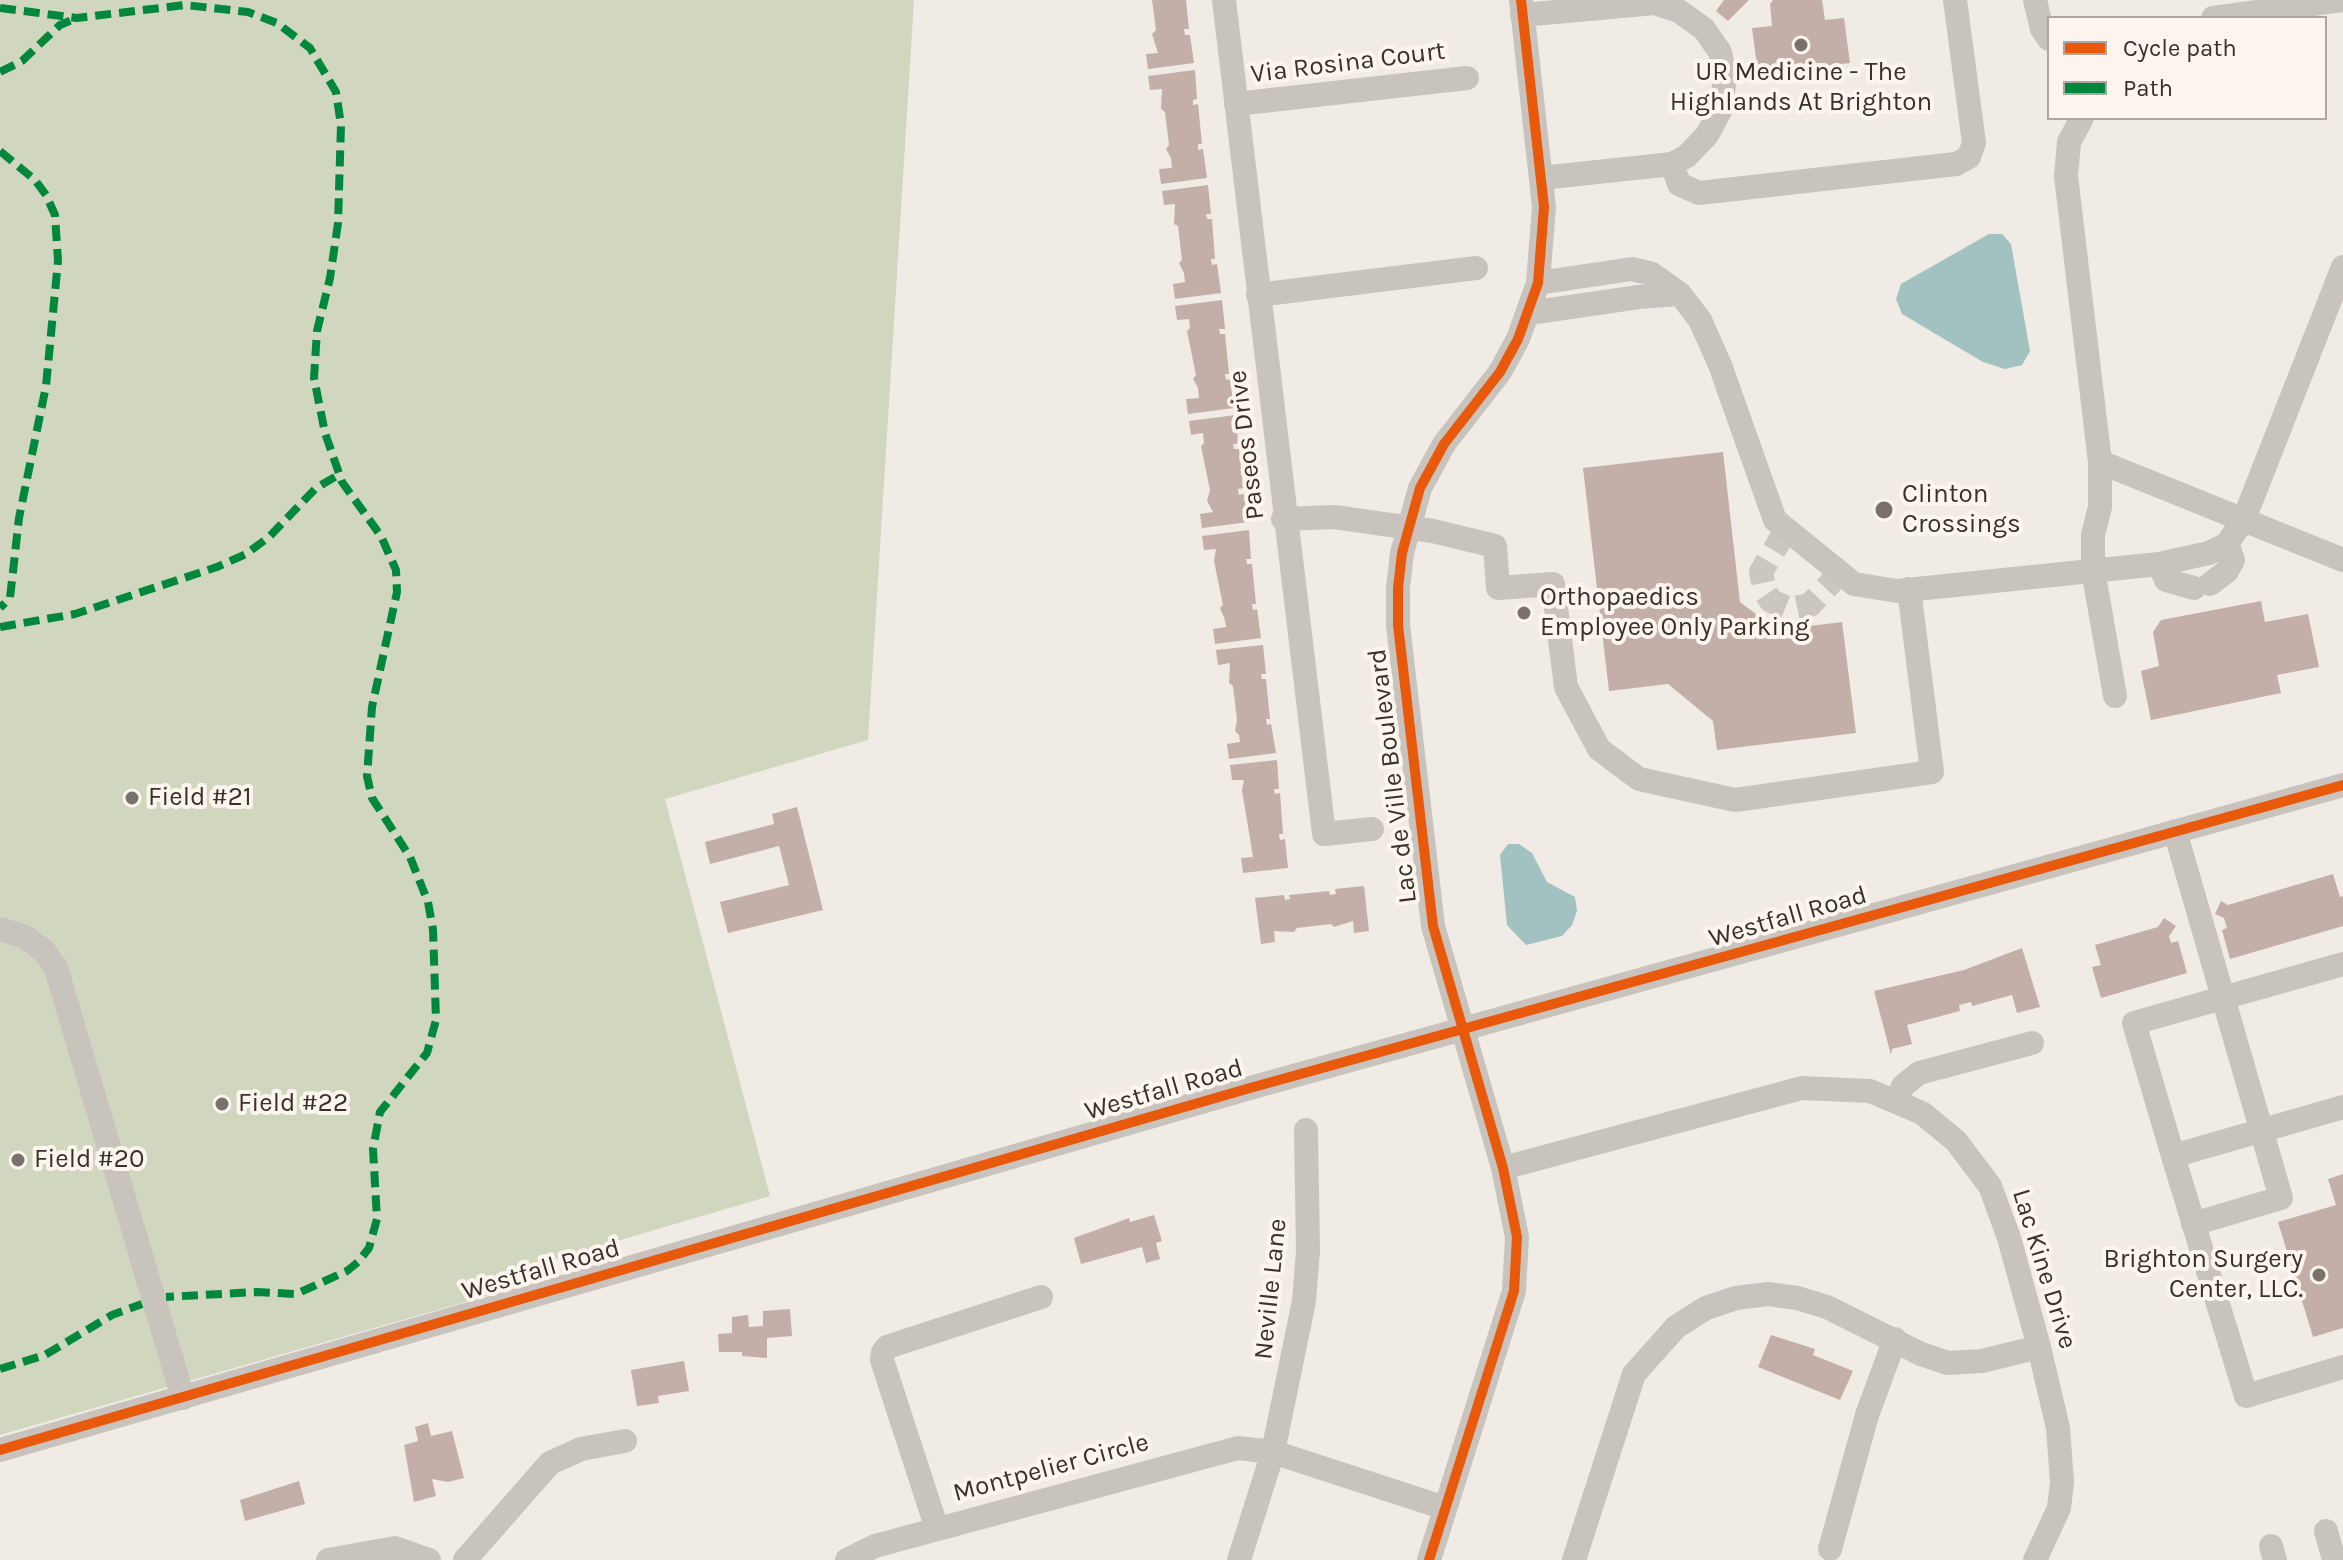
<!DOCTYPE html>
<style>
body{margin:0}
#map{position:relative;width:2343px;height:1560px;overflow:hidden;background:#f0ebe5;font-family:Karla,sans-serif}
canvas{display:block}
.legend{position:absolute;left:2047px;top:16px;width:280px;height:104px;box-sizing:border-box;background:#fbf5ee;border:2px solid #aea6a0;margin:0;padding:10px 14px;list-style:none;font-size:24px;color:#3b302b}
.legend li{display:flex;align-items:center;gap:16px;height:40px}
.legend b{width:40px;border:2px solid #aea6a0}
</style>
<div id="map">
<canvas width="2343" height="1560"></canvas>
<ul class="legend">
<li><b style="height:10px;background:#e8590c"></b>Cycle path</li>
<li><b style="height:10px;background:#00873e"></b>Path</li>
</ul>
</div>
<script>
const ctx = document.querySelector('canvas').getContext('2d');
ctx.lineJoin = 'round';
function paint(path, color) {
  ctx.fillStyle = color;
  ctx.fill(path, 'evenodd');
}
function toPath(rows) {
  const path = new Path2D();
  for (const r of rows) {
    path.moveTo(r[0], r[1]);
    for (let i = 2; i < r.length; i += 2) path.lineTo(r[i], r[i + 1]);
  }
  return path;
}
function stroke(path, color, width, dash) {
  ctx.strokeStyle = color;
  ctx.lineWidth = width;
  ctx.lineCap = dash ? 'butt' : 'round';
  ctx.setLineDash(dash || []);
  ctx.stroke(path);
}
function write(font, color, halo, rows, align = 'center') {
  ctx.font = font + ' Karla,sans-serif';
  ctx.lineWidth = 8;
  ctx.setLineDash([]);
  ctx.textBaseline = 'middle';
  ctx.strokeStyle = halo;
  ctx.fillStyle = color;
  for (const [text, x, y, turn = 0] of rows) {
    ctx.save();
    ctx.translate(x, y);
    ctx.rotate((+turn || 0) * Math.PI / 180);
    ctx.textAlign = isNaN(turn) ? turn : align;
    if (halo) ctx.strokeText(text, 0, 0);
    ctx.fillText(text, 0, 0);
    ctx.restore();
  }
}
paint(toPath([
 [0,0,914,0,868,740,665,799,770,1196,505,1274,507,1290,0,1435]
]), '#d1d6bf');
paint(toPath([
 [1989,234,2002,234,2011,244,2030,351,2022,365,2005,369,1983,362,1902,314,1896,299,1901,284],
 [1508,844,1519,844,1532,853,1547,882,1575,897,1577,911,1572,925,1562,936,1526,945,1507,925,1500,855]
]), '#a1c2c1');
paint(toPath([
 [1152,0,1186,0,1189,29,1184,29,1185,35,1190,35,1194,63,1148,69,1146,54,1158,53,1152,34,1156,30],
 [1724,0,1749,0,1728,21,1716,11],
 [1773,0,1822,0,1825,20,1844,18,1850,63,1816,67,1817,79,1793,81,1792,69,1758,73,1752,28,1772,26,1770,4],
 [1195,70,1197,99,1193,100,1193,105,1198,104,1202,144,1198,144,1198,150,1203,149,1207,178,1161,184,1159,169,1172,168,1171,158,1166,149,1169,145,1165,112,1161,109,1162,89,1150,90,1148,76],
 [1208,185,1211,214,1206,214,1207,219,1212,219,1215,259,1211,259,1212,265,1217,264,1221,293,1175,299,1173,284,1185,282,1184,273,1179,263,1182,260,1178,226,1174,224,1175,204,1164,205,1162,191],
 [1222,300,1225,329,1219,329,1220,334,1225,334,1229,374,1225,374,1226,380,1230,379,1234,408,1188,414,1186,399,1199,398,1198,388,1193,379,1196,375,1187,331,1190,328,1189,319,1177,320,1175,306],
 [1236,415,1238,444,1233,444,1234,449,1239,449,1243,488,1238,489,1239,495,1244,494,1248,522,1202,528,1200,514,1213,512,1207,501,1210,490,1201,446,1204,443,1203,433,1191,435,1189,421],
 [1723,452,1740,602,1777,630,1842,622,1856,733,1717,750,1713,721,1668,684,1609,691,1583,468],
 [1249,530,1251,559,1246,559,1247,564,1252,564,1256,604,1252,604,1253,610,1257,609,1261,638,1215,644,1213,629,1226,627,1225,620,1220,608,1223,605,1214,561,1216,549,1204,550,1202,536],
 [2261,601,2265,622,2308,614,2319,667,2277,675,2281,693,2151,720,2141,671,2159,666,2153,632,2161,620],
 [1263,645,1266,674,1261,674,1262,679,1266,679,1270,719,1266,719,1267,725,1271,724,1276,753,1229,759,1227,744,1240,742,1239,735,1235,731,1237,720,1233,686,1229,683,1230,663,1218,665,1216,650],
 [1277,760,1279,789,1274,789,1275,794,1280,793,1283,834,1279,834,1280,840,1285,839,1288,868,1243,873,1241,858,1253,857,1242,790,1244,780,1232,780,1230,765],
 [797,807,823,910,728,933,720,902,789,885,779,846,710,864,705,842,774,824,772,814],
 [2333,874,2340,897,2343,896,2343,926,2230,959,2222,930,2227,928,2224,918,2215,914,2221,901,2228,905],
 [1364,886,1369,931,1354,933,1353,921,1334,927,1331,924,1297,928,1294,932,1274,931,1275,942,1261,944,1255,898,1284,895,1285,900,1290,899,1289,895,1329,891,1330,895,1336,894,1335,889],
 [2164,918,2176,926,2169,936,2171,943,2178,941,2187,973,2101,998,2092,967,2101,965,2095,945,2158,927],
 [2022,948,2040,1007,2017,1013,2012,995,1972,1006,1971,1002,1959,1005,1960,1011,1907,1025,1912,1044,1892,1049,1891,1055,1874,991,1964,970],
 [2343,1174,2343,1328,2313,1337,2278,1222,2336,1205,2328,1179],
 [1154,1215,1162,1241,1156,1243,1160,1259,1146,1263,1142,1247,1081,1264,1074,1238,1129,1218,1130,1222],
 [790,1309,792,1336,767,1338,767,1358,742,1356,742,1352,719,1352,718,1334,732,1333,732,1317,748,1315,749,1327,763,1326,763,1311],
 [1771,1335,1815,1349,1813,1355,1853,1371,1840,1400,1758,1367],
 [684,1361,689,1391,658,1396,659,1403,637,1406,631,1370],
 [428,1423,431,1436,452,1431,464,1478,448,1482,432,1479,436,1496,414,1502,404,1445,418,1441,415,1427],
 [299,1481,305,1504,245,1521,240,1500]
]), '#c3afa7');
stroke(toPath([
 [1786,530,1761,572,1765,592,1771,601,1790,609,1810,605,1840,573]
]), '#ccc6c0', 24, [24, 12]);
stroke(toPath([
 [1224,0,1324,834,1372,829],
 [2035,0,2042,29,2049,39],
 [1522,15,1655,3,1679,11,1704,29,1720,52,1725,78,1721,109,1707,135,1687,156,1672,164,1541,178],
 [2213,18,2343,0],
 [1236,104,1467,78],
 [2082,118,2069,142,2066,176,2100,462,2100,507,2093,535,2093,570,2115,696],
 [1672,164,1679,184,1699,193,1956,164,1969,157,1974,143,1955,0],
 [1538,283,1632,269,1652,274,1680,294,1700,320,1720,365,1775,520,1854,584,1897,591,2159,564,2209,553,2227,544,2244,519,2343,267],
 [1258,295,1476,268],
 [1529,313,1639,297,1680,294],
 [2100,462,2343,560],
 [1283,519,1334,517,1433,531,1495,546,1498,588,1553,584,1566,687,1599,749,1639,779,1735,800,1932,772,1909,589],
 [2159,564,2166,580,2194,588],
 [2210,584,2227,571,2233,560,2227,544],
 [2175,831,2281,1198,2193,1224],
 [0,929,25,937,44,951,56,968,183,1398],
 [1897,1100,1903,1086,1919,1073,2032,1043],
 [2343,1107,2173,1156,2246,1396,2343,1367],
 [2173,1156,2134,1023,2343,964],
 [1503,1168,1802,1088,1870,1091,1922,1113,1956,1141,1990,1186,2009,1238,2039,1347,2058,1428,2062,1482,2059,1508,2035,1560],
 [0,1450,1250,1088,2343,785],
 [937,1529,882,1360,883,1352,887,1347,1041,1297],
 [2326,1531,2334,1560],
 [2271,1546,2275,1560],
 [1830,1549,1867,1415,1895,1339],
 [328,1560,395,1548,429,1560],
 [465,1560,550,1463,581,1449,625,1441],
 [847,1560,875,1546,1238,1448,1273,1452,1445,1508],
 [1239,1560,1273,1452,1304,1301,1308,1251,1306,1130],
 [1429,1560,1514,1291,1517,1237,1503,1168,1433,926,1398,625,1398,588,1402,553,1420,488,1444,444,1500,372,1518,339,1538,283,1544,207,1521,0],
 [1574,1560,1634,1374,1676,1327,1706,1308,1736,1298,1768,1294,1797,1298,1827,1307,1921,1354,1948,1363,1982,1361,2039,1347]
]), '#c9c3be', 24);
stroke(toPath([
 [0,8,77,18,185,5,248,12,277,23,310,48,336,92,341,125,338,223,330,278,317,331,314,378,325,433,342,482,381,536,396,570,397,592,372,707,367,776,372,798,410,857,428,902,433,930,436,1020,427,1053,380,1112,373,1149,377,1219,369,1248,358,1262,347,1271,296,1294,257,1292,166,1297],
 [0,72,22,61,60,25,77,18],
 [0,151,35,180,46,195,55,215,58,261,46,386,19,518,10,598,0,608],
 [0,627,75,614,217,567,246,554,269,537,316,488,340,474],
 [0,1369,45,1355,112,1315,142,1304]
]), '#00873e', 8, [16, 8]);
stroke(toPath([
 [0,1450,1250,1088,2343,785],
 [1429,1560,1514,1291,1517,1237,1503,1168,1433,926,1398,625,1398,588,1402,553,1420,488,1444,444,1500,372,1518,339,1538,283,1544,207,1521,0]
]), '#e8590c', 10);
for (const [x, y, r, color] of [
 [1801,45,8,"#7a716c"],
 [1884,510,10,"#7a716c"],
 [1524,613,8,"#7a716c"],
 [132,798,8,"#7a716c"],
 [222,1104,8,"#7a716c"],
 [18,1160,8,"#7a716c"],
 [2319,1275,8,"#7a716c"]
]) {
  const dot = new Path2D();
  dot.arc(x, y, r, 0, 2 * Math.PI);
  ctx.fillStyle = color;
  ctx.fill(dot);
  stroke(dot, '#fbf5ee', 3);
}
write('26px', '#3b302b', '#fbf5ee', [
 ["Via Rosina Court",1348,63,-7],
 ["Paseos Drive",1247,445,-97],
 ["Lac de Ville Boulevard",1393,776,-97],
 ["Westfall Road",1788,917,-16],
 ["Westfall Road",1164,1090,-16],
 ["Lac Kine Drive",2044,1269,73],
 ["Westfall Road",541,1270,-16],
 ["Neville Lane",1271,1289,-84],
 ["Montpelier Circle",1051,1468,-15]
]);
write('26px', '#3b302b', '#fbf5ee', [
 ["UR Medicine - The",1801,73,"center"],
 ["Highlands At Brighton",1801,103,"center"],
 ["Clinton",1902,495],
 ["Crossings",1902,525],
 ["Orthopaedics",1540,598],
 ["Employee Only Parking",1540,628],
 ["Field #21",148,798],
 ["Field #22",238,1104],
 ["Field #20",34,1160],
 ["Brighton Surgery",2303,1260,"right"],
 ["Center, LLC.",2303,1290,"right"]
], 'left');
</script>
